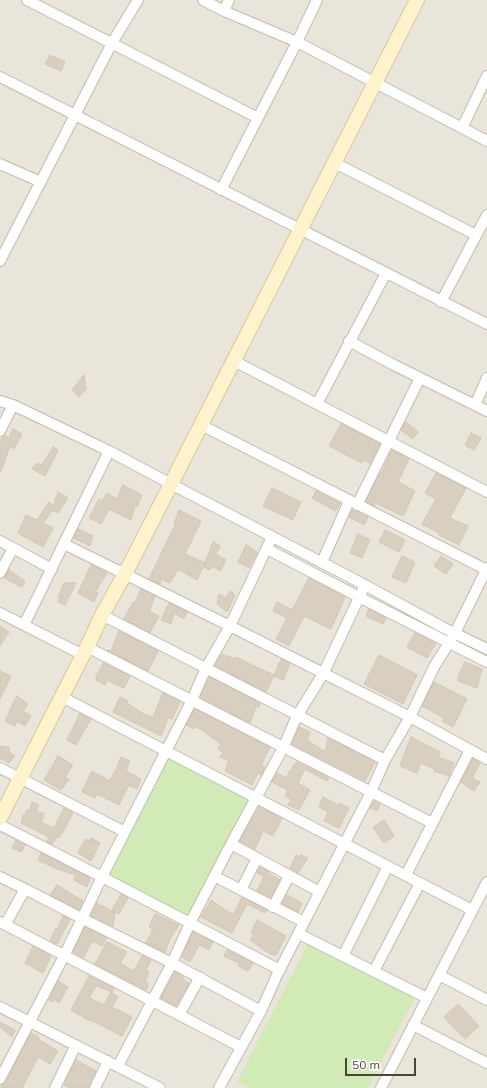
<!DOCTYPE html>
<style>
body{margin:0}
#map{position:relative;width:487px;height:1088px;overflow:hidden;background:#f6f3ec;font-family:Mulish,sans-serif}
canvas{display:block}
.scale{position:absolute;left:345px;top:1058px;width:71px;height:18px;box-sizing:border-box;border:2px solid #4b4439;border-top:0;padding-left:5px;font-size:12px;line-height:14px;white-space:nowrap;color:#4b4439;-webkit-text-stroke:3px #fff;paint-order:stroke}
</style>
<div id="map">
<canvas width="487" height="1088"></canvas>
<div class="scale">50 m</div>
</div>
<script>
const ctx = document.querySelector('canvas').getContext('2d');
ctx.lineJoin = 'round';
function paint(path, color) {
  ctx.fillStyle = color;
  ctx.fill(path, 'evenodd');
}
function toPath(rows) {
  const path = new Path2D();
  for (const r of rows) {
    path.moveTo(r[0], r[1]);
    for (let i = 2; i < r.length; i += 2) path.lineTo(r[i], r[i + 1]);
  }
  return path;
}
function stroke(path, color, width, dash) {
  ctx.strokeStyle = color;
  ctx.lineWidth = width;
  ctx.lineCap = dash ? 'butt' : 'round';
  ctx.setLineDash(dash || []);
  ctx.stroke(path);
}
paint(toPath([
 [0,0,487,0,487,1088,0,1088]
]), '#eae5da');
paint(toPath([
 [168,755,250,797,189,918,107,875],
 [310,940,416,995,368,1088,249,1088,237,1082]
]), '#d2eab5');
const building = toPath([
 [50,55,65,62,61,71,45,64,50,55],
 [84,375,86,389,79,397,72,390,84,375],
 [406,422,418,432,413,439,401,430,406,422],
 [341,424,380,444,370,463,364,460,362,463,329,446,341,424],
 [13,429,22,434,14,449,10,446,1,471,0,471,0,440,5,435,9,438,13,429],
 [471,433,481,438,474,450,465,445,471,433],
 [53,447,58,450,45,476,32,469,37,463,42,465,53,447],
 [392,450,409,459,398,482,415,491,403,516,376,503,374,506,366,501,380,473,381,474,392,450],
 [436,473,466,488,450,518,468,526,459,545,439,535,439,533,422,524,436,499,425,493,436,473],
 [123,485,142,495,137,507,135,506,131,520,109,509,101,524,89,518,99,499,102,501,107,493,117,499,123,485],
 [272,488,301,502,293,520,263,506,272,488],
 [316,491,340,503,336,511,312,498,316,491],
 [58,492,68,498,58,513,53,510,43,523,53,528,43,547,18,533,26,515,37,520,49,502,53,506,58,492],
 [179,510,201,521,185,554,205,563,197,580,178,569,170,583,161,579,160,584,149,579,175,525,174,524,179,510],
 [353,510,368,517,364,525,349,517,353,510],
 [78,529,93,536,90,546,74,538,78,529],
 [385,530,405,540,399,552,379,542,385,530],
 [358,534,370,540,362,558,350,553,358,534],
 [213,542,220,546,216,554,226,560,220,571,212,566,210,570,204,567,206,562,205,562,213,542],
 [246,545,257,552,249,568,238,562,246,545],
 [402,556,415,562,406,583,392,577,402,556],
 [441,556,453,564,446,574,434,566,441,556],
 [91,565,107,573,95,592,98,593,94,602,78,593,91,565],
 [9,570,25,581,22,587,4,578,9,570],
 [309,578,345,597,331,629,304,616,289,646,276,639,287,618,273,611,277,602,292,610,309,578],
 [64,583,76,583,65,605,58,602,60,597,58,596,62,590,61,589,64,583],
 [141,589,155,596,149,611,159,616,150,633,124,619,133,602,135,603,141,589],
 [230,591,235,595,228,611,226,611,217,604,219,594,226,598,230,591],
 [169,603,187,612,184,619,174,613,171,624,161,620,169,603],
 [369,609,386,618,383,624,366,616,369,609],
 [0,626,9,632,0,646,0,626],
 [119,631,158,651,148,671,107,650,111,651,119,631],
 [415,633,436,643,427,658,407,647,415,633],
 [222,654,235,659,236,657,254,666,274,675,266,692,215,666,222,654],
 [379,655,417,675,403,704,364,684,379,655],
 [281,659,290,664,283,680,274,676,281,659],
 [465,662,482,669,477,688,458,681,458,676,465,662],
 [103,663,130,676,124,688,107,680,105,685,96,680,96,677,103,663],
 [0,671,11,676,0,699,0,671],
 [210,677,260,703,259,707,256,706,250,723,200,697,210,677],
 [434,682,467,699,453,727,442,721,444,718,422,706,434,682],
 [163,693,180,702,172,719,168,718,161,736,113,712,120,697,128,701,127,703,144,714,153,717,163,693],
 [17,696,28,704,23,711,31,716,25,726,17,721,15,726,5,721,10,712,9,711,17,696],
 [195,709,270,747,261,765,265,767,261,775,258,773,252,785,225,771,229,761,220,757,223,752,218,749,221,744,196,726,194,729,186,725,195,709],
 [80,713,91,719,76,745,67,740,80,713],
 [299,727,310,732,307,740,325,752,328,738,375,762,365,781,292,744,299,727],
 [411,737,440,752,439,757,454,763,449,776,434,771,435,769,421,763,417,773,400,766,411,737],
 [0,746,9,747,10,753,15,756,9,763,0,758,0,746],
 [58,756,73,765,65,777,69,779,61,790,44,780,58,756],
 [121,757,130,761,126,771,141,779,137,789,129,785,119,805,97,794,95,798,82,792,92,771,110,781,117,767,121,757],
 [473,759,480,763,472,778,480,782,474,791,461,782,473,759],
 [297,762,329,778,327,781,305,769,298,783,310,790,299,810,288,805,291,799,285,796,288,790,272,782,277,773,287,778,289,771,291,771,294,764,297,764,297,762],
 [323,797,338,805,339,803,349,808,339,828,324,821,328,812,319,807,323,797],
 [374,801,380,804,377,811,370,808,374,801],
 [32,802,39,805,36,811,44,814,41,822,54,828,64,808,73,813,62,834,61,834,59,838,57,837,52,844,47,842,49,837,21,823,23,815,25,816,27,810,29,811,32,802],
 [259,807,282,818,273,836,263,831,255,849,240,841,259,807],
 [384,820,394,836,384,843,373,827,384,820],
 [91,838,100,843,91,861,78,853,85,839,89,841,91,838],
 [16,840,25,845,21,852,12,848,16,840],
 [41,853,90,878,87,887,74,880,76,875,57,869,38,860,41,853],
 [296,855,299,857,300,855,308,858,298,873,290,868,296,855],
 [260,867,269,872,268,873,280,880,271,898,257,891,264,876,257,873,260,867],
 [57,885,83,901,79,910,50,895,57,885],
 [121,894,128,898,119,914,112,910,121,894],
 [287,895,302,903,298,912,282,904,287,895],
 [242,897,267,910,265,913,247,904,232,933,201,917,211,900,233,915,242,897],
 [97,903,115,913,113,926,91,916,97,903],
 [155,914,179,925,170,939,165,952,146,943,153,929,149,927,155,914],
 [63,916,70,919,57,944,50,941,56,928,58,929,63,916],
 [257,920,286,936,276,955,272,955,250,940,254,934,251,933,257,920],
 [85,927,107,938,102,946,92,941,83,958,73,952,85,927],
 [193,932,213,942,209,950,199,945,190,962,182,957,193,932],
 [107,942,127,952,120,963,134,971,142,956,151,960,146,971,149,972,145,982,149,984,146,990,95,964,107,942],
 [33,946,51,956,43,973,25,963,33,946],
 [227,950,253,963,248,971,238,966,240,964,224,956,227,950],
 [175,972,182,976,182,977,184,979,184,981,189,983,176,1006,161,998,175,972],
 [89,976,114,988,112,992,96,986,89,998,104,1005,111,992,118,997,112,1007,132,1017,122,1036,91,1020,90,1021,71,1010,89,976],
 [58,981,68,987,59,1003,54,999,53,1002,49,1000,58,981],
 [458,1004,479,1026,465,1039,444,1017,458,1004],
 [0,1022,15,1030,12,1037,0,1027,0,1022],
 [31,1033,39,1037,38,1039,58,1051,50,1064,38,1057,22,1088,1,1088,2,1085,6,1082,31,1033],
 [76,1060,96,1071,88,1088,70,1088,64,1085,76,1060]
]);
paint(building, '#d8cfc1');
stroke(building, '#d3c7b4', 1);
const minor = toPath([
 [27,0,258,118],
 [203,0,224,11,297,42,487,141],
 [224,11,229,0],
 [0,77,487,324],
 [462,128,487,76],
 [335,163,476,235],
 [0,164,41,182],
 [221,190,297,42,317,0],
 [0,261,112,43,138,0],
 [441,302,487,215],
 [349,341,394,365,487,411],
 [234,361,487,492],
 [0,401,13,405,109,451,171,484,365,585,444,628,487,649],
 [317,404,386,273],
 [475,405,487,378],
 [201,425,487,570],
 [0,431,13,405],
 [357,505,420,378],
 [0,541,52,569],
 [64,544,230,626,410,717,487,759],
 [267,549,359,597,487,662],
 [322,562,349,501],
 [0,573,13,548],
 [0,613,83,655],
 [102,615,385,760],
 [24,625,109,451],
 [87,647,432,823],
 [62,697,472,910],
 [0,768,125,832],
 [0,825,102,877,280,970],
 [231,844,320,892],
 [406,875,470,750],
 [214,876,304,922],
 [0,877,25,889,83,919,172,963,261,1011],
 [241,890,257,858],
 [273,907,289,876],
 [0,922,241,1047],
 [5,925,25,889],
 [299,934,427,998],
 [343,956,388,866],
 [374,971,420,883],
 [439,975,487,1000],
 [0,1007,160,1088],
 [179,1015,200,977],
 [413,1025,487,1063],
 [118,1066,172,963,190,923,231,844,283,748,297,716,323,674,365,585],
 [0,1079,64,956,102,877,192,700,206,668,230,626,272,537],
 [55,1088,76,1045],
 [95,1088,108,1061],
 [219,1088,261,1011,277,975,371,792,385,760,410,717,434,667,455,633,487,568],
 [381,1088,487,882]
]);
const secondary = toPath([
 [0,818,87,647,102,615,125,574,171,484,417,0]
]);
stroke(minor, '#c2bbae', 12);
stroke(secondary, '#d6c79b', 16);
stroke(minor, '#fff', 10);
stroke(secondary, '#fff3cd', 14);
</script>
